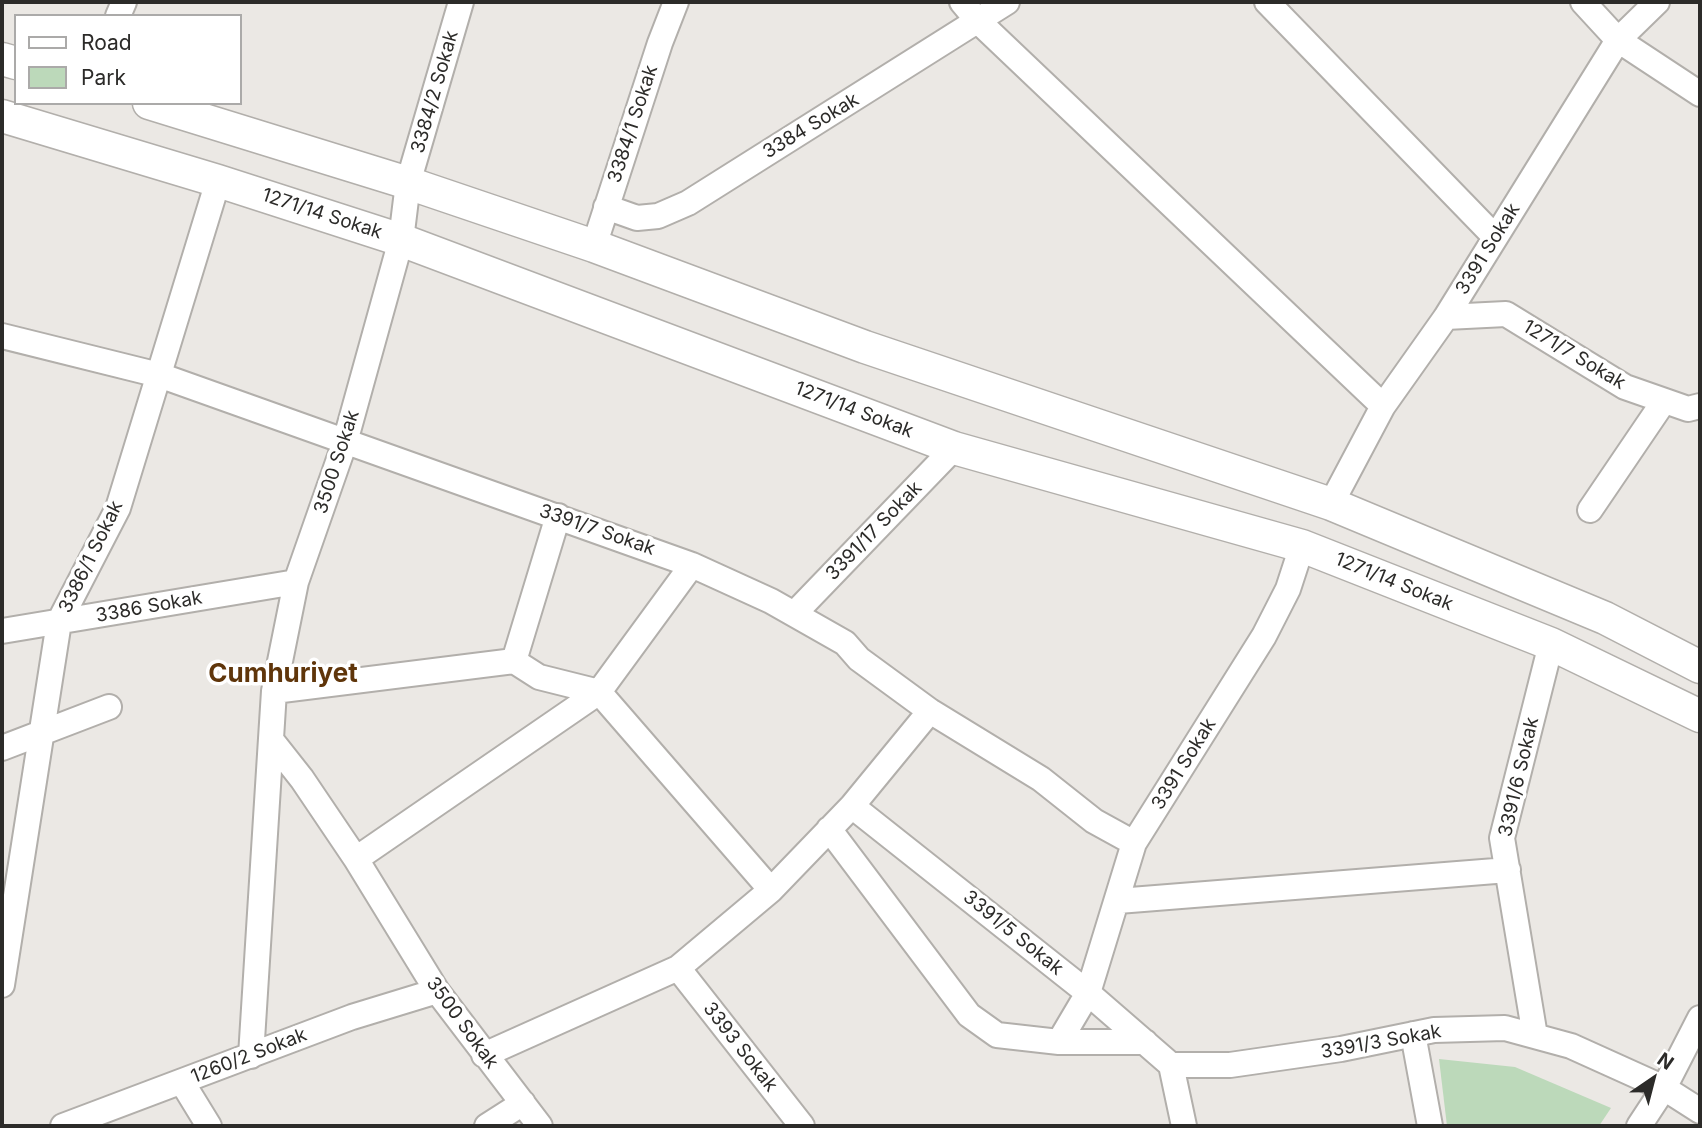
<!DOCTYPE html>
<style>
body{margin:0}
#map{position:relative;width:1702px;height:1128px;overflow:hidden;background:#ebe8e4;font-family:Inter,sans-serif}
canvas{display:block}
.frame{position:absolute;inset:0;border:4px solid #2c2b29;pointer-events:none}
.legend{position:absolute;left:14px;top:14px;width:228px;height:91px;box-sizing:border-box;background:#fff;border:2px solid #abaaa9;margin:0;padding:9px 12px;list-style:none;font-size:21px;color:#2c2b29}
.legend li{display:flex;align-items:center;gap:14px;height:35px}
.legend b{width:35px;border:2px solid #abaaa9}
.north{position:absolute;left:1618px;top:1044px;width:70px;height:70px;-webkit-text-stroke:5px #fff;paint-order:stroke;rotate:35deg;font-size:19px;font-weight:700;line-height:28px;text-align:center;color:#2c2b29}
.north::after{content:'';display:block;margin:auto;width:24px;height:32px;background:#2c2b29;clip-path:polygon(50% 0,100% 100%,50% 72%,0 100%)}
</style>
<div id="map">
<canvas width="1702" height="1128"></canvas>
<div class="frame"></div>
<ul class="legend">
<li><b style="height:9px;background:#fff"></b>Road</li>
<li><b style="height:19px;background:#bcd9ba"></b>Park</li>
</ul>
<div class="north">N</div>
</div>
<script>
const ctx = document.querySelector('canvas').getContext('2d');
ctx.lineJoin = 'round';
function paint(path, color) {
  ctx.fillStyle = color;
  ctx.fill(path, 'evenodd');
}
function toPath(rows) {
  const path = new Path2D();
  for (const r of rows) {
    path.moveTo(r[0], r[1]);
    for (let i = 2; i < r.length; i += 2) path.lineTo(r[i], r[i + 1]);
  }
  return path;
}
function stroke(path, color, width, dash) {
  ctx.strokeStyle = color;
  ctx.lineWidth = width;
  ctx.lineCap = dash ? 'butt' : 'round';
  ctx.setLineDash(dash || []);
  ctx.stroke(path);
}
function write(font, color, halo, rows, align = 'center') {
  ctx.font = font + ' Inter,sans-serif';
  ctx.lineWidth = 7;
  ctx.setLineDash([]);
  ctx.textBaseline = 'middle';
  ctx.strokeStyle = halo;
  ctx.fillStyle = color;
  for (const [text, x, y, turn = 0] of rows) {
    ctx.save();
    ctx.translate(x, y);
    ctx.rotate((+turn || 0) * Math.PI / 180);
    ctx.textAlign = isNaN(turn) ? turn : align;
    if (halo) ctx.strokeText(text, 0, 0);
    ctx.fillText(text, 0, 0);
    ctx.restore();
  }
}
paint(toPath([
 [1439,1059,1515,1067,1611,1108,1599,1126,1447,1126]
]), '#bcd9ba');
const minor = toPath([
 [962,2,978,21,1383,406],
 [1267,2,1495,237],
 [1583,2,1618,40,1700,94],
 [118,16,124,2],
 [606,207,637,218,658,216,688,203,1007,2],
 [594,246,660,43,676,2],
 [1446,317,1506,314,1625,387,1688,409,1700,406],
 [2,336,159,375,692,565,771,601,845,643,859,659,930,711,1041,779,1094,821,1134,843],
 [1331,504,1383,406,1446,317,1618,40,1657,2],
 [1590,510,1664,401],
 [794,614,954,448],
 [2,631,296,582],
 [514,661,558,516],
 [274,691,514,661,539,677,599,692,692,565],
 [272,741,302,779,356,859,437,991,540,1126],
 [2,748,109,707],
 [852,806,1088,993,1171,1065],
 [829,829,969,1015,997,1035,1059,1042,1088,993,1134,843,1264,636,1288,589,1302,546],
 [356,859,599,692,771,890],
 [1118,901,1508,870],
 [678,968,802,1126],
 [2,985,59,622,118,508,218,181],
 [1413,1034,1430,1126],
 [1535,1036,1502,838,1551,644],
 [1059,1042,1145,1042],
 [484,1055,678,968,771,890,852,806,930,711],
 [251,1056,274,691,296,582,345,442,401,240,408,183,461,2],
 [1171,1065,1230,1065,1341,1049,1434,1030,1505,1028,1571,1046,1664,1088,1700,1111],
 [1171,1065,1184,1126],
 [182,1082,209,1126],
 [63,1126,352,1017,437,991],
 [487,1126,523,1103],
 [1639,1126,1664,1088,1700,1018]
]);
const tertiary = toPath([
 [2,59,16,63],
 [149,103,408,183,594,246,865,347,1331,504,1605,618,1700,667],
 [2,116,218,181,401,240,954,448,1302,546,1551,644,1700,716]
]);
stroke(minor, '#b2afab', 28);
stroke(tertiary, '#b2afab', 35);
stroke(minor, '#fff', 24);
stroke(tertiary, '#fff', 32);
write('19px', '#2c2b29', '#fff', [
 ["3384/2 Sokak",435,92,-74],
 ["3384/1 Sokak",633,124,-72],
 ["3384 Sokak",811,126,-31],
 ["1271/14 Sokak",322,214,18],
 ["3391 Sokak",1488,249,-58],
 ["1271/7 Sokak",1574,355,31],
 ["1271/14 Sokak",854,410,21],
 ["3500 Sokak",337,462,-72],
 ["3391/7 Sokak",597,530,19],
 ["3391/17 Sokak",874,531,-46],
 ["3386/1 Sokak",91,557,-64],
 ["1271/14 Sokak",1394,582,22],
 ["3386 Sokak",149,607,-10],
 ["3391 Sokak",1184,764,-58],
 ["3391/6 Sokak",1519,777,-77],
 ["3391/5 Sokak",1013,933,39],
 ["3500 Sokak",462,1023,54],
 ["3391/3 Sokak",1381,1042,-10],
 ["3393 Sokak",740,1047,52],
 ["1260/2 Sokak",249,1056,-21]
]);
write('bold 26px', '#5f350a', '#fff', [
 ["Cumhuriyet",283,674]
]);
</script>
